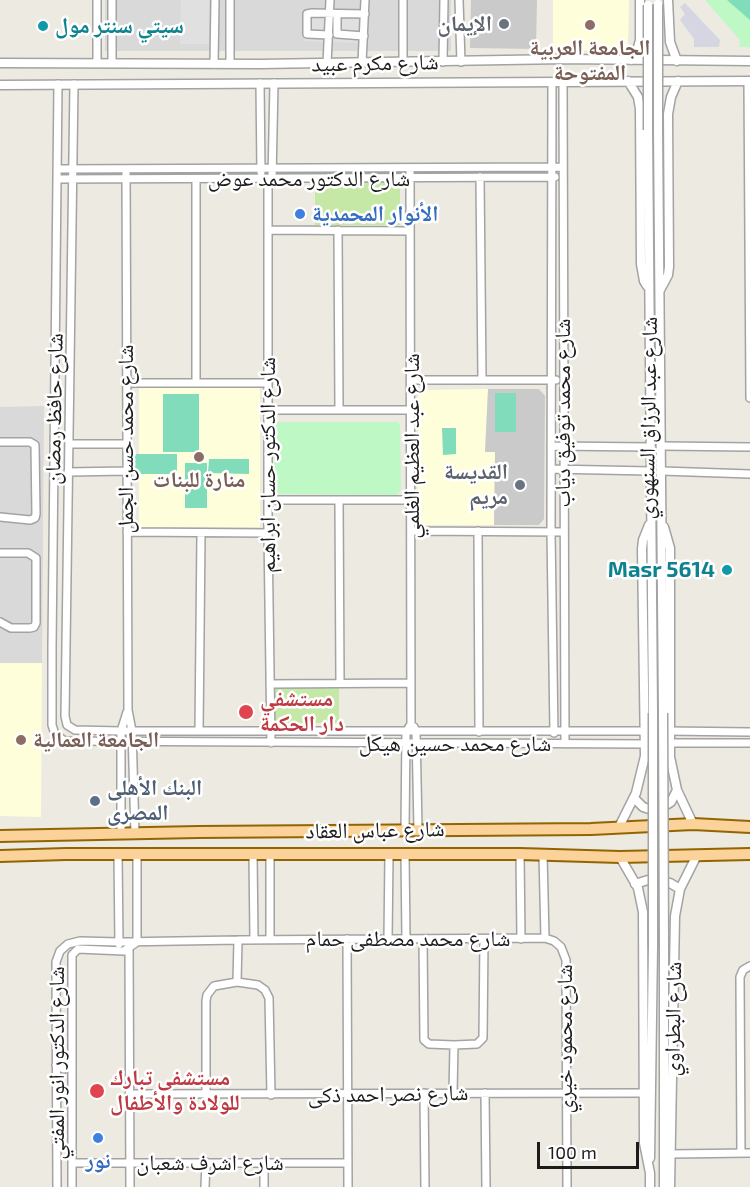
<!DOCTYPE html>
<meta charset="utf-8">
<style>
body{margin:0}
#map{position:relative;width:750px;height:1187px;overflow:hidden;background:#edeae2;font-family:"Exo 2",sans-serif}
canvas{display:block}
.scale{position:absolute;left:537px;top:1142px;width:102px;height:27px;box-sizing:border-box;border:3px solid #1c1c1c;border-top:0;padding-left:8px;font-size:18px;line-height:21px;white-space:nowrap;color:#1c1c1c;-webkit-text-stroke:4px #fff;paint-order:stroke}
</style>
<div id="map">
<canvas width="750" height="1187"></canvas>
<div class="scale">100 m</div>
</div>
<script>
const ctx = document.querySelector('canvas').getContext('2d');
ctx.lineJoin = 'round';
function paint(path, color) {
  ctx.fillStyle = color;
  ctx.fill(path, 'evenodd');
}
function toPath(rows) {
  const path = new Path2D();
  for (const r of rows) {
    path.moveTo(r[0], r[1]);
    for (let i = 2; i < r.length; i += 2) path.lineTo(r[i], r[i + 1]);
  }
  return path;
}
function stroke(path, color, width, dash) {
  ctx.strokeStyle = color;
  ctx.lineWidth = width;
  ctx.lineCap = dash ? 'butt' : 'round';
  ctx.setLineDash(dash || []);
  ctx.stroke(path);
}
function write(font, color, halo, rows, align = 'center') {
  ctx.font = font + ' "Exo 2","Noto Naskh Arabic",sans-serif';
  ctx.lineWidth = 5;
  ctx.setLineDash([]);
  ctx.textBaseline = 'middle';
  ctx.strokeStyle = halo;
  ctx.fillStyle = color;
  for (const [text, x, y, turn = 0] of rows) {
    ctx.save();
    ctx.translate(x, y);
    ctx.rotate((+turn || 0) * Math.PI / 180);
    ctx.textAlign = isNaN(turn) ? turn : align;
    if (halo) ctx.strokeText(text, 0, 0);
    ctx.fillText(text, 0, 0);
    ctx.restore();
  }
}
paint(toPath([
 [105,0,451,0,451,51,105,51],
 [44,406,42,663,0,663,0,407]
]), '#dad9d9');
paint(toPath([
 [553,0,629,0,628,50,553,51],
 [139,387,260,387,260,527,139,527],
 [488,389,485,451,495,451,494,525,422,525,418,521,418,394,424,390],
 [0,663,42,663,41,817,0,816]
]), '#feffda');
paint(toPath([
 [471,0,537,0,536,49,470,48],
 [488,389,539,389,545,396,544,519,539,525,494,525,495,452,485,452]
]), '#cacaca');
paint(toPath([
 [315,182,400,182,400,225,315,225],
 [275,688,339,688,339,723,275,723]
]), '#c6e8a7');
paint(toPath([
 [705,0,750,0,750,47,739,47,740,40],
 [277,422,398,422,400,425,401,490,397,495,279,494,275,491,274,425]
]), '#bef8c4');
paint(toPath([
 [727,0,750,0,750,20],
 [495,393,516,393,516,432,495,432],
 [163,394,199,394,199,452,163,452],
 [442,428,456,428,456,454,443,455],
 [133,454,177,454,177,474,133,474],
 [209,459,249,459,249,474,208,473],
 [185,463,207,463,207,508,185,508]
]), '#80dcba');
paint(toPath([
 [181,0,209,0,209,44,180,44],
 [304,16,364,17,363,43,304,41]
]), '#e0e0e0');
paint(toPath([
 [685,3,720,40,719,47,694,47,694,39,680,20,685,14,680,7]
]), '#d6d6e3');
const minor = toPath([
 [97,0,97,63],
 [403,0,403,62],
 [459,0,461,62],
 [337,14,337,34,364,36],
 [329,35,307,34,307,14,312,13,365,14],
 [443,62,444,0],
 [112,63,112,0],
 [362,63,365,0],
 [214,64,215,0],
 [230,64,230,0],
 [327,64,330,0],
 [748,81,750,398],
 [552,82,551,532,554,733],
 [563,82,565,744],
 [260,83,261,172],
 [58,84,52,646,52,725,55,734,65,741,647,744],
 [74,84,65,716,67,725,75,730,121,731,648,731],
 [57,169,562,167],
 [126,169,128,710,132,731,135,833],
 [480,177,482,379],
 [57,179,555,177],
 [196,179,196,383],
 [268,230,410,231],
 [338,230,339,410],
 [412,380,556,380],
 [126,383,268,383],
 [268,410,411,410],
 [0,442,30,442,35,445,36,514,35,518,30,520,0,517],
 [69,444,127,444],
 [551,446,650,447],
 [662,446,750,447],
 [551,469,650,471],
 [662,471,750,474],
 [68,472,127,471],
 [268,500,411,500],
 [339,501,340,683],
 [412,531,564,532],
 [478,531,479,732],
 [127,532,268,533],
 [0,553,28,553,36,558,36,623,34,627,30,628,11,628,0,622],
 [270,684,411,683],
 [414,727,416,731,418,829],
 [199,731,201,534],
 [666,731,750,732],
 [271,743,268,533,268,187,272,179,274,83],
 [668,743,750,743],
 [405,830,406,732,411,724,410,168],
 [121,834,121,731,127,712],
 [118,854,119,944],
 [253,854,254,940],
 [270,854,270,939],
 [405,854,406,939],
 [520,854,521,939],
 [543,854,545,938],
 [347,939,348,1187],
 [388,939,389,855],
 [423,939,424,1040,429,1044,454,1045,477,1044,483,1038,484,939],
 [137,942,137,854],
 [129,945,130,1187],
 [237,982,258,985,265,990,269,998,271,1095],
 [56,1065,64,1069,72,1066],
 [424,1093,425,1187],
 [453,1093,454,1045],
 [485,1093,486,1187],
 [131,1094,645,1093],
 [206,1095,206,1001,207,995,214,986,237,982,238,940],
 [741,1153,740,977,743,970,750,966],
 [671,1154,750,1153],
 [264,1162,264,1187],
 [72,1163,348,1163],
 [57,1187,56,962,60,951,68,944,80,941,119,942,238,940,545,938,554,941,561,947,566,960,567,1187],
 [72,1187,72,955,78,949,124,951,137,942],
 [205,1187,206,1162]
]);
const tertiary = toPath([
 [668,0,670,42,677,61],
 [631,60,637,51,640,40,640,0],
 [0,63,260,64,566,59,750,61],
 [628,81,638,97,640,109,641,264,644,281,647,286],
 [0,85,750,81],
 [658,129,663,713],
 [648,130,653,713],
 [660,290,668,275,669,267,668,114,671,97,678,81],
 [664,527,670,548,670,757,677,790,693,824],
 [634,798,643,807,652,810,660,809,671,802,677,790],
 [619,827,636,793,645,756,642,549,643,540,649,525],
 [620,857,638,888,643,912,644,1143,650,1173,650,1187],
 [635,884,648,880,659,880,670,883,680,889],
 [650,1158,653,946],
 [664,1187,664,945],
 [670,1187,675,916,680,889,697,855]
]);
const primary = toPath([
 [0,836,198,832,591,829,693,824,750,827],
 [0,856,66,854,520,854,620,857,750,854]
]);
stroke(minor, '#a3a3a3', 10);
stroke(tertiary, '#a3a3a3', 11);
stroke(primary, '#926502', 14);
stroke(minor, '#fff', 7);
stroke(tertiary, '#fff', 8);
stroke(primary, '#fad29a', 10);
const tertiaryBridge = toPath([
 [658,129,658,4],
 [648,130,648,5],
 [653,713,653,946],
 [663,713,664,945]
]);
stroke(tertiaryBridge, '#a3a3a3', 11, []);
stroke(tertiaryBridge, '#fff', 8);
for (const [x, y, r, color] of [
 [504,24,6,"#6b7280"],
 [590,25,6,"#8d6e63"],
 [43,26,6,"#0f9aa8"],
 [300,214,6,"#3f7fe0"],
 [199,457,6,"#8d6e63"],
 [520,485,6,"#6b7280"],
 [727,570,6,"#0f9aa8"],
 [246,712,8,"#e0444e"],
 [21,740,6,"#8d6e63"],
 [95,801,6,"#5c6f8a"],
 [97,1091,8,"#e0444e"],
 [98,1138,6,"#3f7fe0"]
]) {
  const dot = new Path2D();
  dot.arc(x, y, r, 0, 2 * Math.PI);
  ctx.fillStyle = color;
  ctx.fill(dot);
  stroke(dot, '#fff', 2);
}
write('bold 22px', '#5b616d', '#fff', [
 ["الإيمان",492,24],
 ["القديسة",508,472],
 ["مريم",508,497]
], 'right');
write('bold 22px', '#0d838f', '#fff', [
 ["سيتي سنتر مول",55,26],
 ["Masr 5614",715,570,"right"]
], 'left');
write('bold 22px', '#785e54', '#fff', [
 ["الجامعة العربية",590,48],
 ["المفتوحة",590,73],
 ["منارة للبنات",199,480],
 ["الجامعة العمالية",33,740,"left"]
]);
write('22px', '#1c1c1c', '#fff', [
 ["شارع مكرم عبيد",375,63,-1],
 ["شارع الدكتور محمد عوض",309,179],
 ["شارع حافظ رمضان",54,409,-89],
 ["شارع محمد توفيق دياب",563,413,-90],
 ["شارع عبد الرزاق السنهوري",648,418,-89],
 ["شارع محمد حسن الجمل",126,439,-90],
 ["شارع عبد العظيم الغلمي",412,446,-90],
 ["شارع الدكتور حسان ابراهيم",268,465,-90],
 ["شارع محمد حسين هيكل",455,744],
 ["شارع عباس العقاد",375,830,-1],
 ["شارع محمد مصطفى حمام",408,939],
 ["شارع البطراوي",673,1019,-89],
 ["شارع محمود خيري",565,1039,-90],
 ["شارع الدكتور انور المفتي",57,1063,-90],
 ["شارع نصر احمد ذكى",388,1094,-1],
 ["شارع اشرف شعبان",210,1163]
]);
write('bold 22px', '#366cbe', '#fff', [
 ["الأنوار المحمدية",312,214],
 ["نور",98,1161,"center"]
], 'left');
write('bold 22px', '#be3a42', '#fff', [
 ["مستشفي",260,699],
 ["دار الحكمة",260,724],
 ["مستشفى تبارك",110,1078],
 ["للولادة والأطفال",110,1103]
], 'left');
write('bold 22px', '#4e5e75', '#fff', [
 ["البنك الأهلى",107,788],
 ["المصرى",107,813]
], 'left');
</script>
